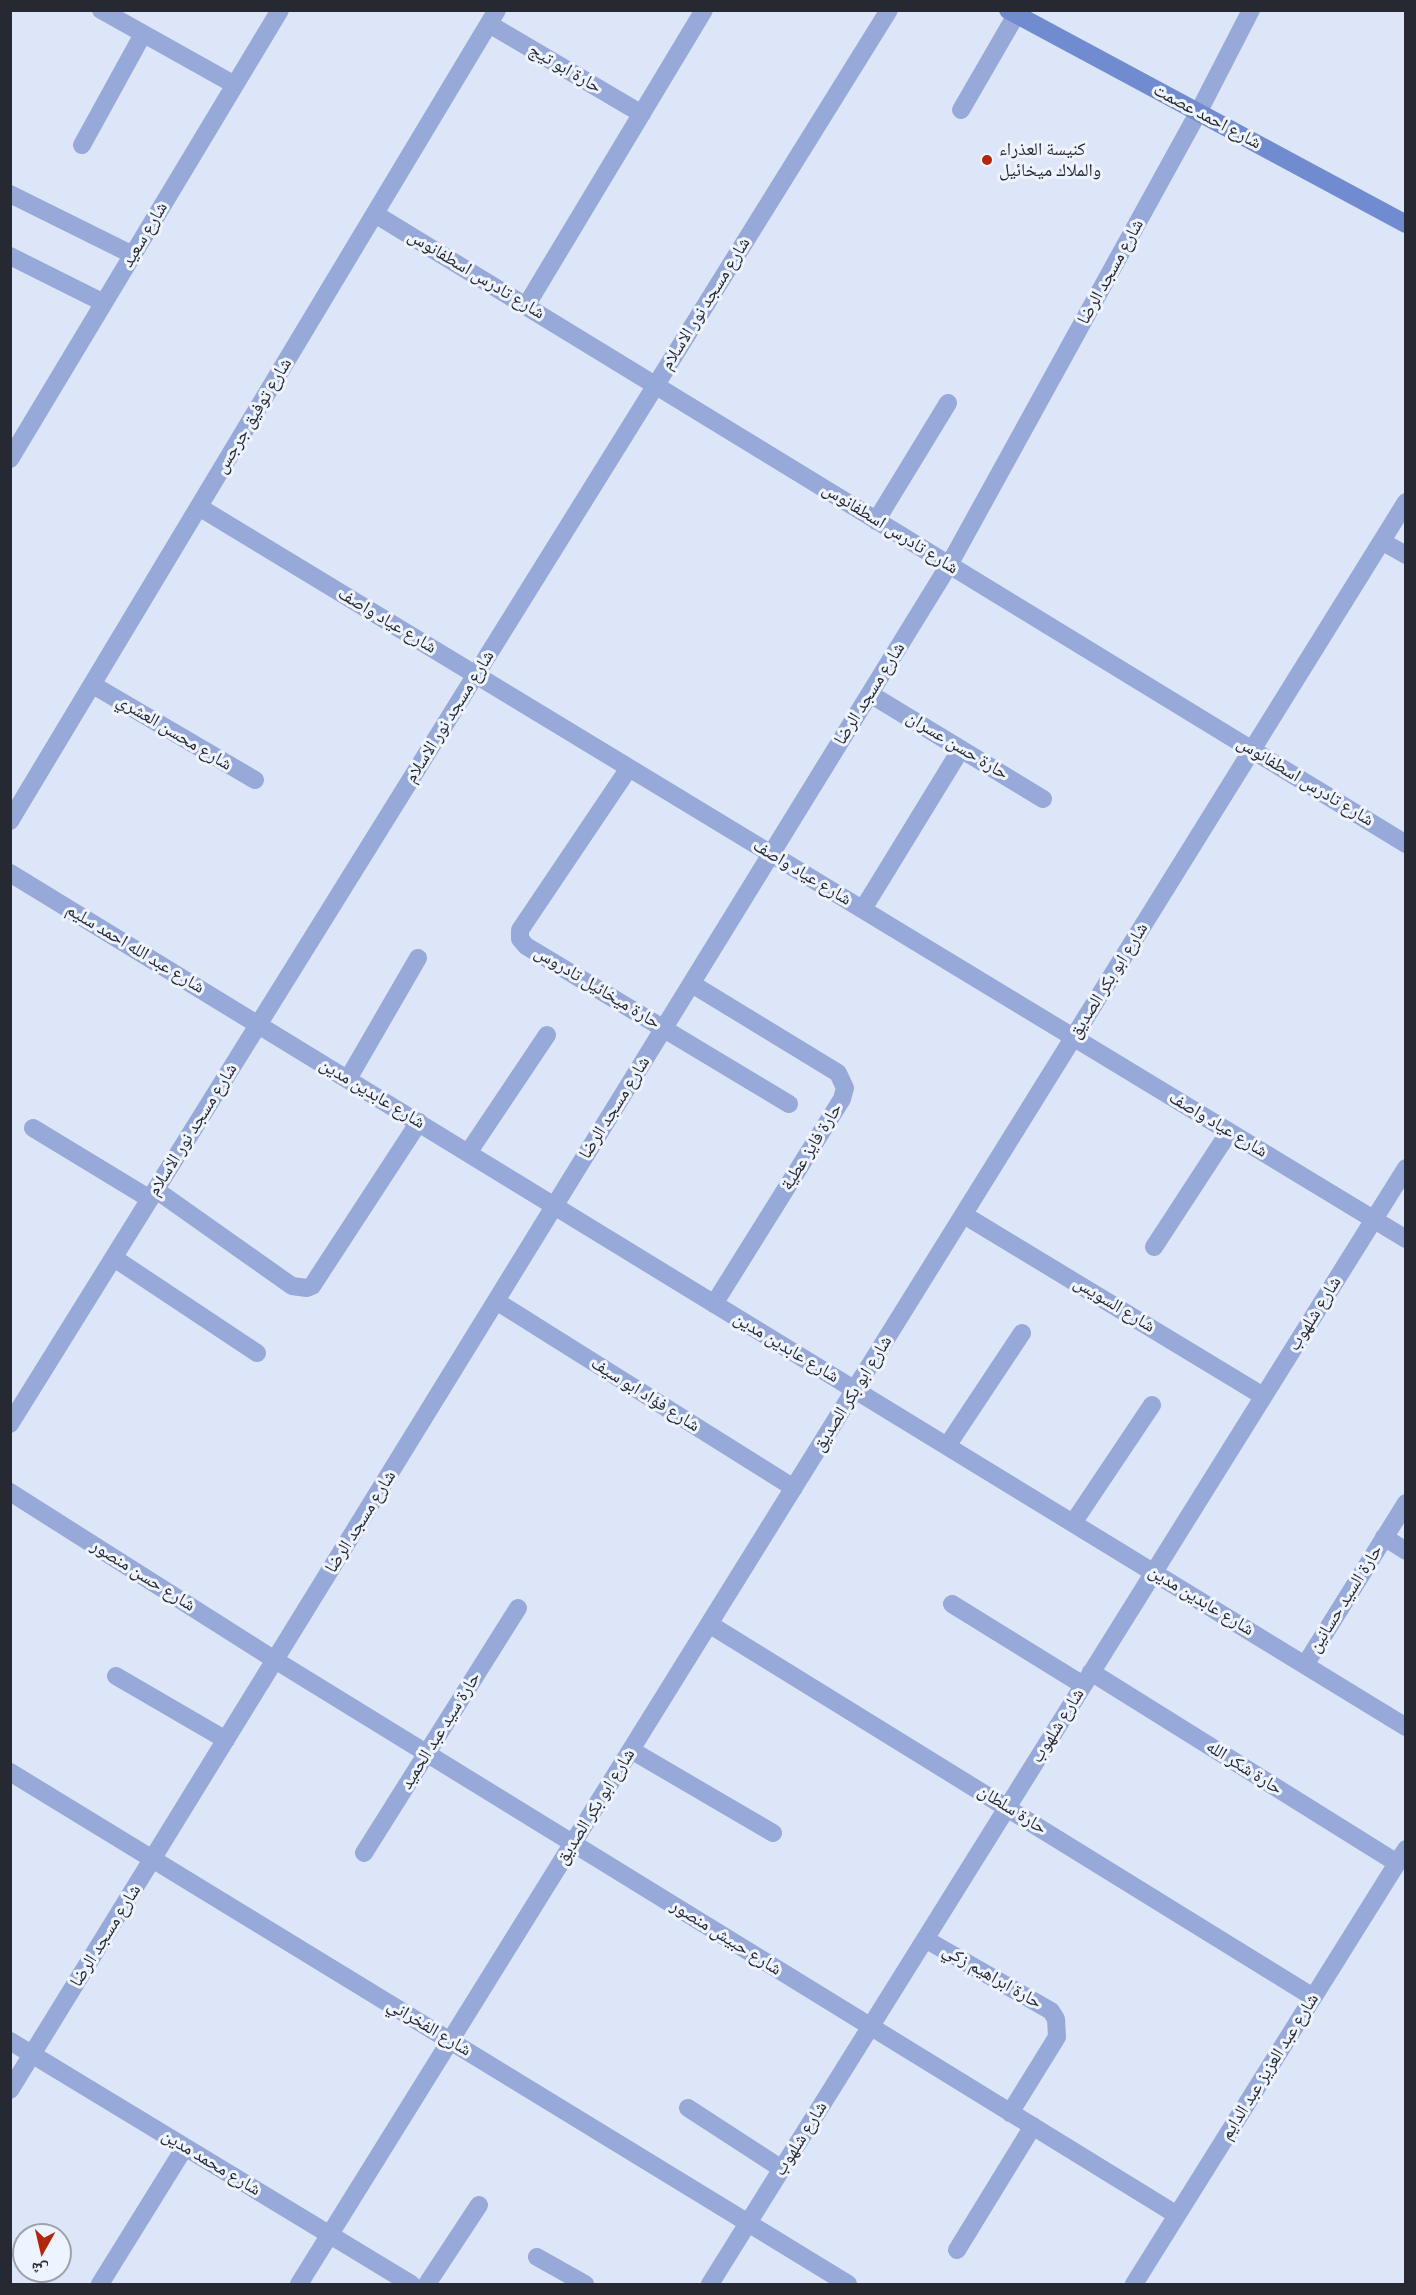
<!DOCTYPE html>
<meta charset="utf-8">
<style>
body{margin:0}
#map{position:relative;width:1416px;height:2295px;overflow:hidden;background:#dde5f9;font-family:Signika,"Noto Naskh Arabic",sans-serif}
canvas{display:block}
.frame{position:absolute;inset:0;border:12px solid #262931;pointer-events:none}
.north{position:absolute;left:12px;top:2223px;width:60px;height:60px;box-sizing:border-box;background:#edf3ff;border:2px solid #9da2ad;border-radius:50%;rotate:188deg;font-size:16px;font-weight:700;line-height:24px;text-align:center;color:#262931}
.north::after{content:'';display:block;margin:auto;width:21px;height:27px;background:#b3260a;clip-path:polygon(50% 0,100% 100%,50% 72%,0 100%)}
</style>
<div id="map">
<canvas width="1416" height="2295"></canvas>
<div class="frame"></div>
<div class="north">ش</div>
</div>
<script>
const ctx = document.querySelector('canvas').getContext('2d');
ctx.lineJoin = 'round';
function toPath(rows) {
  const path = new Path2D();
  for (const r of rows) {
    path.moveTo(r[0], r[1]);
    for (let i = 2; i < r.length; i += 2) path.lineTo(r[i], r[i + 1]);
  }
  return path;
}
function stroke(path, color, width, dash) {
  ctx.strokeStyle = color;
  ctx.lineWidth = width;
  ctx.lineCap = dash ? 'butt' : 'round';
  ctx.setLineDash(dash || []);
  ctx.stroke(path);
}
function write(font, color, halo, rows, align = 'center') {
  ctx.font = font + ' Signika,"Noto Naskh Arabic",sans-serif';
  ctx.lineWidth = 6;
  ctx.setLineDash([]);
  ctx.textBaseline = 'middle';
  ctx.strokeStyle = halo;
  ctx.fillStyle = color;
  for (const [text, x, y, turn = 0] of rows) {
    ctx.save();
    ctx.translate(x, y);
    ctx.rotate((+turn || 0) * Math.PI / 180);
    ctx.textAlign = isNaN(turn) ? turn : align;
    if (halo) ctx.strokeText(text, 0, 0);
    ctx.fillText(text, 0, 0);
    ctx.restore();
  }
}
stroke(toPath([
 [961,110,1016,15]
]), '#96a9d8', 18);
stroke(toPath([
 [101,10,235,85],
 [489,24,642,114],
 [82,145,143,34],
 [10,194,133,255],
 [375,214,1406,844],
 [10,256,104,303],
 [526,306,704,10],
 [10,459,280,10],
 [199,507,1406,1239],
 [876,521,948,403],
 [1383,542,1406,555],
 [93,685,255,780],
 [870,694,1043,799],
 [629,768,520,930,520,939,526,946,789,1104],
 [10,821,497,10],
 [10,873,1406,1727],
 [863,909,961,749],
 [692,984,838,1073,845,1088,842,1099,714,1304],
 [348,1079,418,958],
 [33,1128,150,1199],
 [468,1153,547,1035],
 [156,1190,292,1286,307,1288,312,1286,419,1122],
 [964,1215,1263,1396],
 [1154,1247,1229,1132],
 [114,1258,257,1353],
 [496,1301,794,1488],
 [10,1424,889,10],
 [947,1446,1022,1333],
 [10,1492,275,1660,1177,2215],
 [1073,1523,1152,1405],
 [1384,1537,1406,1551],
 [952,1604,1083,1685],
 [709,1624,1313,1997],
 [1305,1665,1406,1503],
 [1091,1672,1397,1863],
 [116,1676,226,1740],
 [631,1750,773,1833],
 [10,1772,848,2284],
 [364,1853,518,1608],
 [925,1939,1051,2011,1056,2019,1057,2037,1010,2113],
 [10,2041,411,2284],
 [10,2090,949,565,1198,113,1251,10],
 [688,2108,782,2169],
 [957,2250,1033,2126],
 [537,2257,585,2284],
 [100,2284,185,2147],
 [299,2284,1406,502],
 [427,2284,479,2205],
 [710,2284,1406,1168],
 [1134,2284,1406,1849]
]), '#96a9d8', 18);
stroke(toPath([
 [1008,10,1406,224]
]), '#708bcf', 18);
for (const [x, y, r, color] of [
 [987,160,6,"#b3260a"]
]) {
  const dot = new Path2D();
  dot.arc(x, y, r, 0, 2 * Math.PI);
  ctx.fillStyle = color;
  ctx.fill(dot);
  stroke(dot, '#edf3ff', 2);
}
write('18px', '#262931', '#edf3ff', [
 ["حارة ابو تيج",565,69,30],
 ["شارع احمد عصمت",1207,117,28],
 ["شارع سعيد",145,235,-59],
 ["شارع مسجد الرضا",1111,272,-61],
 ["شارع تادرس اسطفانوس",476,275,31],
 ["شارع مسجد نور الاسلام",706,304,-58],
 ["شارع توفيق جرجس",254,416,-59],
 ["شارع تادرس اسطفانوس",890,529,32],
 ["شارع عياد واصف",387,621,31],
 ["شارع مسجد الرضا",870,694,-58],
 ["شارع مسجد نور الاسلام",450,717,-58],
 ["شارع محسن العشري",174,733,31],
 ["حارة حسن عسران",957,746,31],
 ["شارع تادرس اسطفانوس",1305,782,31],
 ["شارع عياد واصف",802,873,31],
 ["شارع عبد الله احمد سليم",135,949,31],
 ["شارع ابو بكر الصديق",1109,981,-58],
 ["حارة ميخائيل تادروس",597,988,31],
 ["شارع عابدين مدين",372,1094,31],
 ["شارع مسجد الرضا",615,1108,-58],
 ["شارع عياد واصف",1218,1125,31],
 ["شارع مسجد نور الاسلام",193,1130,-58],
 ["حارة فايز عطية",812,1147,-58],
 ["شارع السويس",1114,1305,31],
 ["شارع شلهوب",1315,1314,-58],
 ["شارع عابدين مدين",786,1348,31],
 ["شارع ابو بكر الصديق",853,1394,-58],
 ["شارع فؤاد ابو سيف",645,1395,32],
 ["شارع مسجد الرضا",361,1522,-58],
 ["شارع حسن منصور",143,1576,32],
 ["حارة السيد حسانين",1346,1599,-58],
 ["شارع عابدين مدين",1201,1601,31],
 ["شارع شلهوب",1058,1726,-58],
 ["حارة سيد عبد الحميد",441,1731,-58],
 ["حارة شكر الله",1244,1768,32],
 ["شارع ابو بكر الصديق",596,1807,-58],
 ["حارة سلطان",1012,1810,32],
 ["شارع مسجد الرضا",106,1936,-58],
 ["شارع حبيش منصور",726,1938,32],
 ["حارة ابراهيم زكي",992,1977,30],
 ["شارع الفخراني",429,2028,31],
 ["شارع عبد العزيز عبد الدايم",1270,2067,-58],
 ["شارع شلهوب",801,2139,-58],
 ["شارع محمد مدين",211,2163,31]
]);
write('18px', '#262931', '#edf3ff', [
 ["كنيسة العذراء",999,150],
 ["والملاك ميخائيل",999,171]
], 'left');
</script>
